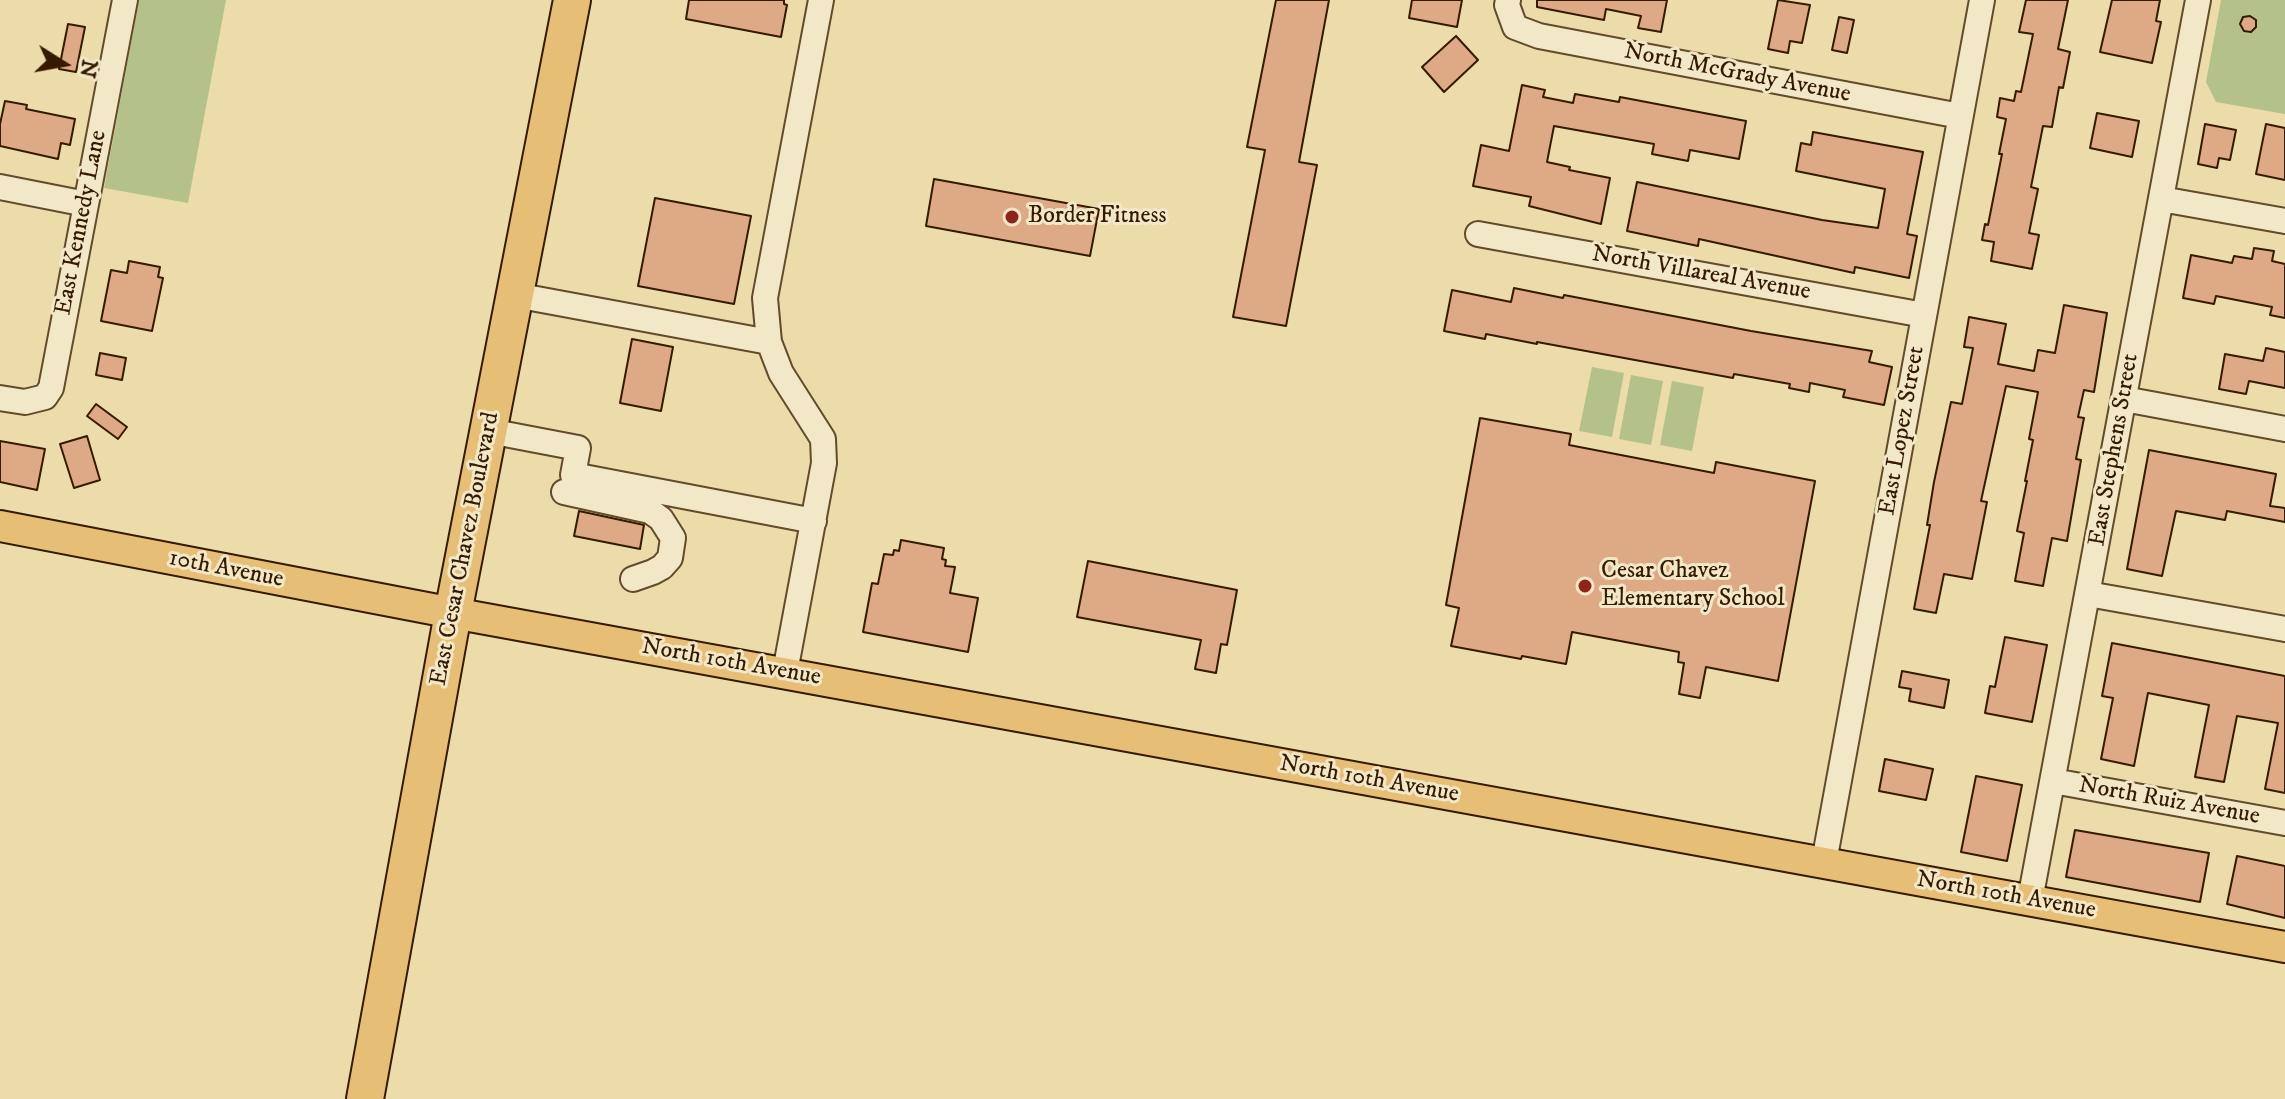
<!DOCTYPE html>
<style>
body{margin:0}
#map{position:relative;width:2285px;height:1099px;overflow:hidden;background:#ebdcaa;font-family:"IM FELL DW Pica",serif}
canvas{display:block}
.north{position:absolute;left:24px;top:24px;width:80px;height:80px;-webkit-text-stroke:6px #f2e8c8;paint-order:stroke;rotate:101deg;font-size:22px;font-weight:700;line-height:32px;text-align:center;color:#351a00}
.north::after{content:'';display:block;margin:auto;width:28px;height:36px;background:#351a00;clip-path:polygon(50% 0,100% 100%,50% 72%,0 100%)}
</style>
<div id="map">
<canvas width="2285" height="1099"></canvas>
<div class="north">N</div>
</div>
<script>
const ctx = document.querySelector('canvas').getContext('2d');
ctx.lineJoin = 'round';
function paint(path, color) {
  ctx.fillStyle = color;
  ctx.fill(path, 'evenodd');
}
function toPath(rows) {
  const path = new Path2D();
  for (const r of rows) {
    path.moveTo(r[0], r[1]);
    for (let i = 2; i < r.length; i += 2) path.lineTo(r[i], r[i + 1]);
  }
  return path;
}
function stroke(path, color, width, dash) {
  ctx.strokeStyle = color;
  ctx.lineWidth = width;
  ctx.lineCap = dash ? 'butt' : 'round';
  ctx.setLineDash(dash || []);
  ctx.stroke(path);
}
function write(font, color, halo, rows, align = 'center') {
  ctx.font = font + ' "IM FELL DW Pica",serif';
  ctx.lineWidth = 6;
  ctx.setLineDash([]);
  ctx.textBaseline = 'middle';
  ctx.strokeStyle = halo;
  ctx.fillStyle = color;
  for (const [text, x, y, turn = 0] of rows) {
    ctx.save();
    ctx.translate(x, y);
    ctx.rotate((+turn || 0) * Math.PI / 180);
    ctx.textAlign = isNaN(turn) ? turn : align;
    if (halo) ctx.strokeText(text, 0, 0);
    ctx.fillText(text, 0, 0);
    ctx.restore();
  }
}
paint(toPath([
 [139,0,226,0,188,203,104,188],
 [2221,0,2285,0,2285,114,2216,102,2206,82],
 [1592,367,1624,373,1612,437,1579,431],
 [1631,375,1663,381,1651,445,1619,439],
 [1672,381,1704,387,1692,451,1660,445]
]), '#b5c18b');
const building = toPath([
 [689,0,784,0,784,4,787,5,781,37,686,19,689,0],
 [1276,0,1329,0,1299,162,1317,165,1286,326,1233,317,1265,150,1247,147,1276,0],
 [1412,0,1462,0,1457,27,1409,18,1412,0],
 [1537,0,1667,0,1661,32,1638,28,1641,16,1606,9,1604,20,1537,7,1537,0],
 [1778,0,1810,5,1802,43,1790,41,1788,53,1768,49,1778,0],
 [2026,0,2068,0,2058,49,2070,52,2063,88,2059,87,2052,127,2043,126,2031,187,2038,189,2029,233,2039,235,2032,269,1991,261,1994,242,1982,240,1985,224,1988,225,2002,154,1999,154,2006,119,1997,117,2000,98,2014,101,2016,91,2021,92,2033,34,2019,32,2026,0],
 [2112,0,2160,0,2156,21,2161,22,2152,63,2100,52,2112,0],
 [2250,16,2256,20,2256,27,2251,32,2244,31,2240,24,2243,17,2250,16],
 [1839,17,1854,20,1847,53,1832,50,1839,17],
 [68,24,85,27,76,72,59,69,68,24],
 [1456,36,1478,60,1444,92,1422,67,1456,36],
 [1522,85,1545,90,1543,97,1573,103,1575,94,1619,102,1620,97,1746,121,1739,159,1690,150,1688,161,1652,154,1654,144,1554,126,1547,162,1570,167,1569,170,1610,178,1601,224,1529,206,1531,197,1473,186,1481,145,1509,151,1522,85],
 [5,101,27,105,26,109,75,119,70,145,61,143,58,159,0,146,0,124,5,101],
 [2097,113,2139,121,2132,157,2090,148,2097,113],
 [2205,124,2236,130,2230,160,2219,158,2217,168,2198,164,2205,124],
 [2266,124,2285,128,2285,180,2256,174,2266,124],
 [1813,132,1923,152,1907,234,1917,236,1909,278,1855,267,1854,273,1699,239,1698,246,1627,231,1637,182,1822,220,1878,228,1885,189,1796,171,1801,143,1811,145,1813,132],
 [934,179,1099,209,1090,256,926,226,934,179],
 [655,198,751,216,734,304,638,286,655,198],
 [2254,248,2274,251,2272,261,2285,264,2285,318,2270,315,2272,307,2216,296,2214,304,2183,298,2191,255,2232,263,2234,256,2252,259,2254,248],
 [129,261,160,267,158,277,163,278,152,331,101,321,111,270,127,273,129,261],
 [1514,288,1563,298,1564,295,1751,331,1872,351,1869,362,1892,367,1884,405,1843,397,1845,390,1810,383,1809,392,1789,388,1790,384,1734,374,1733,378,1537,342,1537,344,1486,334,1485,339,1444,331,1452,290,1511,302,1514,288],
 [2064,305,2107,313,2094,392,2084,390,2078,417,2084,418,2076,459,2081,460,2067,541,2052,538,2043,586,2015,581,2024,533,2017,531,2027,481,2025,481,2033,440,2029,439,2038,392,2006,386,1981,501,1987,502,1972,579,1944,574,1936,613,1914,609,1930,525,1927,525,1934,482,1951,402,1962,404,1973,348,1964,347,1969,317,2006,324,1998,364,2034,371,2038,350,2055,353,2064,305],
 [632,339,673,347,661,411,620,403,632,339],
 [2266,348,2285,352,2285,388,2249,381,2246,394,2219,389,2225,354,2263,361,2266,348],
 [100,353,126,358,122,380,96,375,100,353],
 [96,404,127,427,118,439,87,416,96,404],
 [1480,418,1571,434,1569,445,1714,473,1716,462,1815,481,1778,681,1706,667,1700,698,1679,694,1684,663,1678,662,1679,652,1572,632,1566,664,1522,656,1521,659,1451,646,1459,608,1446,605,1480,418],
 [87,436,100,480,74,488,60,444,87,436],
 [0,441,45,449,37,490,0,482,0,441],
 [2149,450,2276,474,2270,506,2285,508,2285,522,2227,511,2225,520,2176,511,2162,576,2127,569,2149,450],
 [579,511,644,525,640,549,574,536,579,511],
 [901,540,944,548,942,559,946,560,945,566,955,567,950,593,978,598,968,652,863,632,872,583,878,584,884,554,893,555,894,550,899,551,901,540],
 [1088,561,1237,590,1227,645,1221,644,1216,673,1195,669,1201,640,1077,617,1088,561],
 [2005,637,2047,645,2032,722,1985,713,1990,686,1995,687,2005,637],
 [2112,643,2285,676,2285,793,2265,789,2278,723,2237,716,2224,782,2195,777,2209,705,2148,693,2134,766,2101,759,2113,698,2102,696,2112,643],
 [1902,671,1949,680,1944,708,1909,701,1911,689,1899,687,1902,671],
 [1885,759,1933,769,1926,800,1879,791,1885,759],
 [1976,776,2022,785,2007,861,1961,852,1976,776],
 [2075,830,2209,853,2200,902,2066,877,2075,830],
 [2237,856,2285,866,2285,918,2227,904,2237,856]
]);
paint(building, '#ddaa85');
stroke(building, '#351a00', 2);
const minor = toPath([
 [1508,0,1507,5,1515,27,1539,36,1960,116],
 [0,187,86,204],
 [2161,199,2285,221],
 [1478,234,1924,315],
 [515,295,769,342],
 [0,398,25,402,45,397,51,388,125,0],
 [2124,399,2285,429],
 [489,431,578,448,573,475,814,521],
 [564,492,650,511,661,519,673,538,670,558,662,567,653,572,633,579],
 [2088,594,2285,629],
 [785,672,824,463,823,439,781,373,769,342,765,298,821,0],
 [2053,781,2285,823],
 [1824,862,1982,0],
 [2030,900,2198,0]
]);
const major = toPath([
 [0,526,453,613,2285,947]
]);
const highway = toPath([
 [365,1099,453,613,572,0]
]);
stroke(minor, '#624a2a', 28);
stroke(major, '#351a00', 34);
stroke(highway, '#351a00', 40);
stroke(minor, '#f2e8c8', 24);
stroke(major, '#e6be75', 30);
stroke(highway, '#e6be75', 36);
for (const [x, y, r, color] of [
 [1012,217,8,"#8f2418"],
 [1585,586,8,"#8f2418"]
]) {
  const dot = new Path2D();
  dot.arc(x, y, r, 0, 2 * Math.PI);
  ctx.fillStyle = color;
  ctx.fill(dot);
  stroke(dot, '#f2e8c8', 3);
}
write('24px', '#351a00', '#f2e8c8', [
 ["North McGrady Avenue",1737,74,11],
 ["East Kennedy Lane",82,223,-79],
 ["North Villareal Avenue",1701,274,10],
 ["East Lopez Street",1903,431,-80],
 ["East Stephens Street",2115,450,-80],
 ["East Cesar Chavez Boulevard",466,549,-79],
 ["10th Avenue",226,570,11],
 ["North 10th Avenue",731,663,10],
 ["North 10th Avenue",1369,780,10],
 ["North Ruiz Avenue",2169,802,10],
 ["North 10th Avenue",2006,896,10]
]);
write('24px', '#351a00', '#f2e8c8', [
 ["Border Fitness",1028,217],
 ["Cesar Chavez",1601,572],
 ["Elementary School",1601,600]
], 'left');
</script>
